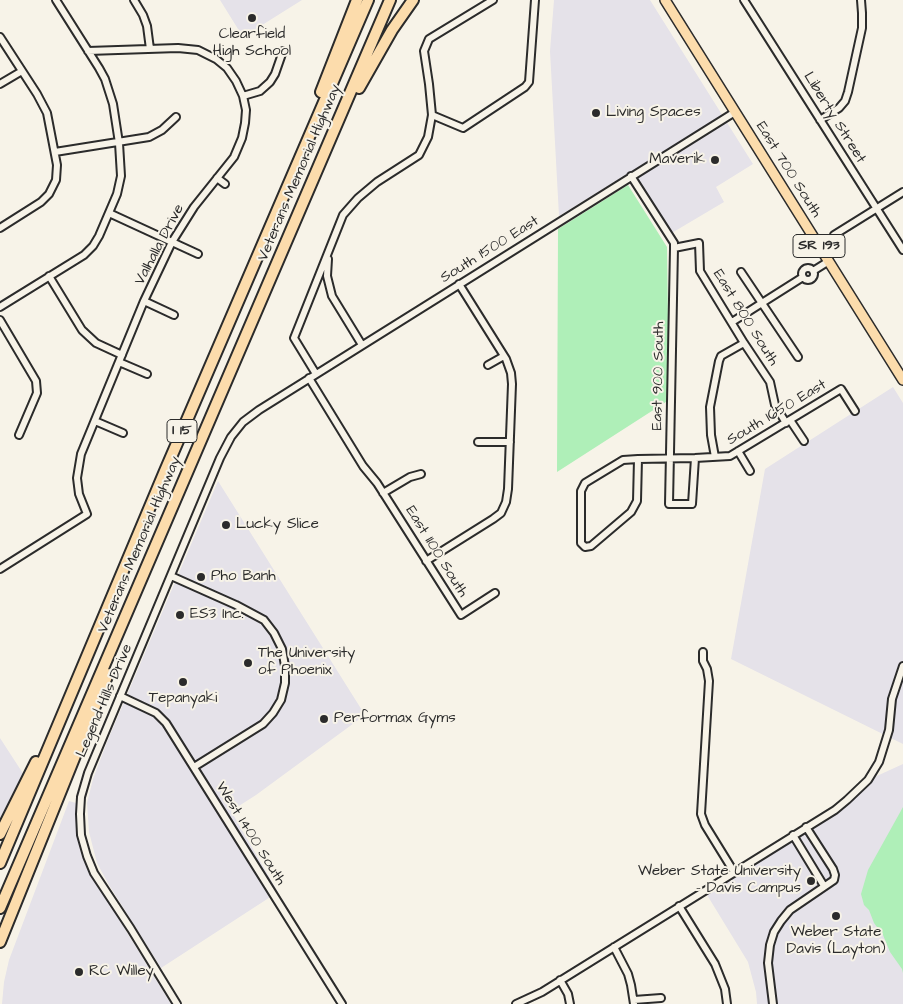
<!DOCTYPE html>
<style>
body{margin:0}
canvas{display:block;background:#f7f3e8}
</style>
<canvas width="903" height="1004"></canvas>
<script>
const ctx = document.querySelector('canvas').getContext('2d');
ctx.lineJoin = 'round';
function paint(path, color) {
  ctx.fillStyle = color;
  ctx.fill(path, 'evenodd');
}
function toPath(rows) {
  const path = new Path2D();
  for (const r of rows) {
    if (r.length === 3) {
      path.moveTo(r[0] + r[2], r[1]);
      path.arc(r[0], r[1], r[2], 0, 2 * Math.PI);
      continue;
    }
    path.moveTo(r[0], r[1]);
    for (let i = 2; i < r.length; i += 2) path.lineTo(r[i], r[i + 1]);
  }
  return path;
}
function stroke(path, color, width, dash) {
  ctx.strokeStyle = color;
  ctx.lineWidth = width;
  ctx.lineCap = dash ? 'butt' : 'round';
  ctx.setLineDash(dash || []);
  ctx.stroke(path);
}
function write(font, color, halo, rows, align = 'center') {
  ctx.font = font + ' "Architects Daughter",sans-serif';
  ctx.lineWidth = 4;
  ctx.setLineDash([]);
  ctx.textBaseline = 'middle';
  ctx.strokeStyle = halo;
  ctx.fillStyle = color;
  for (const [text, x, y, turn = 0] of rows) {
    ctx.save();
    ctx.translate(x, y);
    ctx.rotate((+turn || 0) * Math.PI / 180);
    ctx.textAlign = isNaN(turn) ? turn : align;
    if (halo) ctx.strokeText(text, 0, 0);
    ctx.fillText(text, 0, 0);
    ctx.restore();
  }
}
paint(toPath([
 [220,0,302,0,243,37],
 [554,0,650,0,753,164,716,187,724,202,670,234,632,171,559,216,550,51],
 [893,387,903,403,903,744,731,659,765,469],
 [218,481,365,715,256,795,231,811,278,892,161,968,109,885,97,863,89,832,87,803,93,779,107,742],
 [0,738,24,775,0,821],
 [903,764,903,1004,757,1004,756,992,748,962,704,890,835,810,868,780],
 [69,801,76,803,77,821,79,840,83,855,90,872,171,1004,2,1004,4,982,9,960]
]), '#e5e2e9');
paint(toPath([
 [628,185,667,247,669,400,557,472,558,229],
 [903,807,903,973,902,969,890,952,883,935,874,923,869,910,864,905,861,894,868,870]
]), '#afefb8');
const minor = toPath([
 [134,0,143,15,147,26,150,49],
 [744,0,903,250],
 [0,37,37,94,47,113,57,165,56,180,49,194,41,202,0,228],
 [0,84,22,71],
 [243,96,260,91,270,82,275,74,283,51],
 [432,115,463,128,525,87,529,82,535,0],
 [820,120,839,108,845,101,848,92,862,28,862,13,861,0],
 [55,152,149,137,162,130,176,117],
 [631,176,674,243,674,248,699,243,700,271,744,343,770,382,775,405,786,423],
 [217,178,225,184],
 [109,213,198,254],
 [834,235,903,192],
 [674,248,669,504,692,504,695,458],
 [328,259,327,276,332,296,362,345],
 [808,274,6],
 [813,271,829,261],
 [741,272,798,357],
 [49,276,82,330,96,343,122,355],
 [144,301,174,315],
 [0,307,84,255,93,246,99,236,117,194,121,176,119,143,113,104,105,79,99,68,56,0],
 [0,320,36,381,37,393,19,435],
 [732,322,803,277],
 [119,362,147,374],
 [488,365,504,356],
 [316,374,294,338,343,215,358,198,377,182,419,155,428,137,432,115,429,84,424,51,429,39,493,0],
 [309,378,363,466,377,483,461,615,495,593],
 [790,420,804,441],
 [95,421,123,433],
 [478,442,510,442],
 [738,451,750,471],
 [715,457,711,435,710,407,719,361,721,356,744,343],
 [638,459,695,458,730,456,841,389,855,411],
 [638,459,637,501,631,512,591,546,585,547,581,543,581,491,585,483,623,460,638,459],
 [383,493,410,477,421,474],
 [426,561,493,519,501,513,506,502,508,489,512,384,511,373,506,359,459,284],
 [0,569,87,514,79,494,77,478,81,454,144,301,172,242,194,207,234,157,242,138,245,123,246,110,243,96,236,81,227,68,216,59,198,50,178,48,88,51],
 [171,576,236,605,264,620,274,633,282,649,285,666,285,683,281,700,273,713,263,724,194,767],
 [703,652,703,661,707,669,709,681,701,814,705,825,734,872],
 [120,696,156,713,166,723,342,1004],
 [793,835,824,886],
 [679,906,715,964,725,989,727,1004],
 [614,947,628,974,631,985,634,1004],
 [560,980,568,994,570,1004],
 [634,1000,661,998],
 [177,1004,131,929,94,873,87,856,81,835,80,814,81,797,88,773,220,458,231,437,243,422,259,410,735,112],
 [516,1004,542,992,835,810,847,800,868,780,879,762,889,730,892,699,903,666],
 [773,1004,768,963,770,945,774,932,781,921,790,910,834,880,835,875,833,869,806,827]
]);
const major = toPath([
 [665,0,903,380]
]);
const highway = toPath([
 [359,88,392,30,413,0],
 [321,92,357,0],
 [0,834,36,762],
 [0,863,165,471,368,0],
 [0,908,390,0],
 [0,942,108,674]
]);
stroke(minor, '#2b2b2b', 10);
stroke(major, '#2b2b2b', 12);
stroke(highway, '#2b2b2b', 14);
stroke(minor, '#f7f3e8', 6);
stroke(major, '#fcdcac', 9);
stroke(highway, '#fcdcac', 10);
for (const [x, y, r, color] of [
 [252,18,5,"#2b2b2b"],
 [596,113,5,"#2b2b2b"],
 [715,160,5,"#2b2b2b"],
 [226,525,5,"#2b2b2b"],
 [201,577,5,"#2b2b2b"],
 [180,615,5,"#2b2b2b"],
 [248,663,5,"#2b2b2b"],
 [183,682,5,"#2b2b2b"],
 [324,719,5,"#2b2b2b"],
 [811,881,5,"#2b2b2b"],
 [836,916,5,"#2b2b2b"],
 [79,972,5,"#2b2b2b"]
]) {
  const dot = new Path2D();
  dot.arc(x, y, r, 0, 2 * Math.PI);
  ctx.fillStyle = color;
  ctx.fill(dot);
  stroke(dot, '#f7f3e8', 2);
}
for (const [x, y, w] of [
 [819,246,52],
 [182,431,30]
]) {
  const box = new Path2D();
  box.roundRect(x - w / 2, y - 11.5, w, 23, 4);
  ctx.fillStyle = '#f7f3e8';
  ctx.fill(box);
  stroke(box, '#2b2b2b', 1);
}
write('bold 14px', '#2b2b2b', null, [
 ["SR 193",819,246],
 ["I 15",182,431]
]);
write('15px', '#2b2b2b', '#f7f3e8', [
 ["Clearfield",252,35,"center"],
 ["High School",252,52,"center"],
 ["Living Spaces",606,113],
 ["Maverik",705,160,"right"],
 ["Lucky Slice",236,525],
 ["Pho Banh",211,577],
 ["ES3 Inc.",190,615],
 ["The University",258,654],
 ["of Phoenix",258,671],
 ["Tepanyaki",183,699,"center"],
 ["Performax Gyms",334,719],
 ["Weber State University",801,872,"right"],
 ["- Davis Campus",801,889,"right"],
 ["Weber State",836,933,"center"],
 ["Davis (Layton)",836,950,"center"],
 ["RC Willey",89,972]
], 'left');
write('15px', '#2b2b2b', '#f7f3e8', [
 ["Liberty Street",834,118,58],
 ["East 700 South",788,170,58],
 ["Veterans Memorial Highway",300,173,-67],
 ["Valhalla Drive",160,245,-62],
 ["South 1500 East",490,250,-32],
 ["East 800 South",745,318,58],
 ["East 900 South",659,376,-89],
 ["South 1650 East",777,413,-31],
 ["Veterans Memorial Highway",140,545,-67],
 ["East 1100 South",436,552,58],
 ["Legend Hills Drive",105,701,-67],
 ["West 1400 South",250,834,58]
]);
</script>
